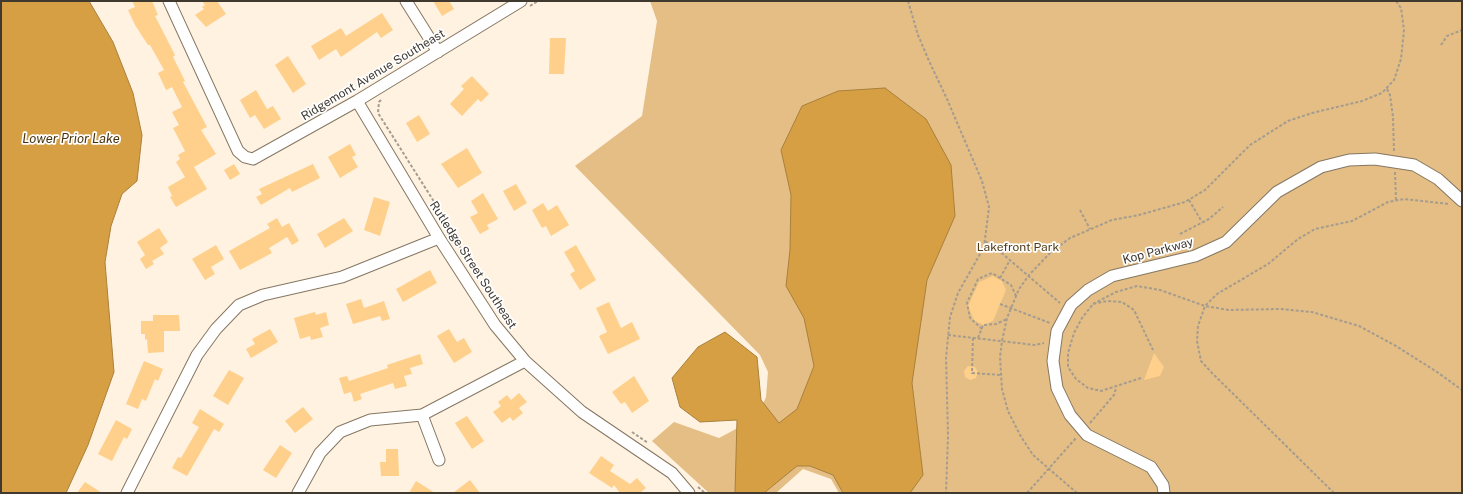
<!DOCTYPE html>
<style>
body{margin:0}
#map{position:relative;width:1463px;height:494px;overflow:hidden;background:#fff2e0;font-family:"Public Sans",sans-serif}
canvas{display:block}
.frame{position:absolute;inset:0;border:2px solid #3f3930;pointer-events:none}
</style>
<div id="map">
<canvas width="1463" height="494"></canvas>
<div class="frame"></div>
</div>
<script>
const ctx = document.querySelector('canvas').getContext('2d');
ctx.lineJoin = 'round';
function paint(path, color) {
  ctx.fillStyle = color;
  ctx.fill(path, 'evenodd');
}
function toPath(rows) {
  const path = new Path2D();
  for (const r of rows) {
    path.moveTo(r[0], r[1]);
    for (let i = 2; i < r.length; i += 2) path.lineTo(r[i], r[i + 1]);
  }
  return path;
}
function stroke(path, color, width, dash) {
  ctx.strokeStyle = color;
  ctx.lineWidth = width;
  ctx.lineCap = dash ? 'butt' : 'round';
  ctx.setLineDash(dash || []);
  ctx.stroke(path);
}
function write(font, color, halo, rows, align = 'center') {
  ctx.font = font + ' "Public Sans",sans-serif';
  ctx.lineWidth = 3.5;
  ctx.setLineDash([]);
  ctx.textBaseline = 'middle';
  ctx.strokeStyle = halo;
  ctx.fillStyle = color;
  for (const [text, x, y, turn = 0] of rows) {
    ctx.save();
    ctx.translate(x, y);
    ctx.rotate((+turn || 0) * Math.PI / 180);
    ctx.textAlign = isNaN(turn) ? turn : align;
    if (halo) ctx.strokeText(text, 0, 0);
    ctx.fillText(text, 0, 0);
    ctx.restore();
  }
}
paint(toPath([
 [650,1,1462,1,1462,493,839,493,831,479,803,469,776,493,709,493,652,441,674,422,719,438,734,430,759,413,766,397,768,372,760,355,575,166,642,116,657,21]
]), '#e4be85');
const water = toPath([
 [1,1,89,1,113,42,133,93,142,135,137,181,122,194,111,226,105,262,114,372,88,445,66,493,1,493,1,1],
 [885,88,926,119,951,165,955,216,927,280,912,383,923,475,910,493,843,493,833,475,810,466,797,466,764,493,735,493,737,420,700,422,680,407,672,378,698,347,725,332,757,357,761,400,779,423,797,409,814,366,804,318,786,286,790,250,791,195,781,150,802,106,838,91,885,88]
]);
paint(water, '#d79f43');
stroke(water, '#a9803d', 1);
paint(toPath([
 [132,1,152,1,158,15,155,16,175,55,173,57,185,81,183,82,207,127,201,130,216,154,194,167,207,189,176,207,170,197,172,196,168,187,185,177,176,162,180,159,178,155,185,151,173,128,179,125,172,112,182,107,172,87,166,90,158,73,164,70,150,45,148,45,135,25,128,10,135,7],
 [202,1,217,1,226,14,206,27,195,15,204,9,202,7,205,5],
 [433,1,449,1,454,9,442,16],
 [382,13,393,30,381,38,377,32,341,57,336,49,319,60,311,46,341,28,346,36],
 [550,38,566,38,564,74,549,74],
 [288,56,306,84,293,93,275,65],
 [472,76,489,94,481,102,478,99,462,116,450,104,464,89,461,86],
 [256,90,267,109,273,106,281,119,264,129,255,115,250,118,240,100],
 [419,115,430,134,417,142,406,123],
 [350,144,356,155,352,157,358,167,340,178,328,157],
 [467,148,482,173,458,188,441,164],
 [234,164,240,174,230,180,224,170],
 [313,164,320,178,292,192,290,188,261,205,256,197,262,194,259,189],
 [516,184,527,203,514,211,503,191],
 [483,193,498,219,487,225,489,229,480,234,470,217,478,213,471,201],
 [374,197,390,202,380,236,364,230],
 [543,203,548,211,557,205,569,225,551,236,546,226,542,228,532,210],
 [277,218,282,227,289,223,299,241,292,245,287,237,269,248,272,253,240,270,229,251,270,228,267,224],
 [344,218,353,231,325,248,317,234],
 [159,228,168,242,160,248,164,254,152,261,154,264,146,269,140,259,145,255,137,242],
 [216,245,224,259,211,267,215,274,205,280,192,259],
 [576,245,596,280,580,290,570,274,575,271,564,252],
 [430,270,437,283,403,302,396,289],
 [993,276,1002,281,1006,290,993,321,983,325,974,320,968,306,979,282],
 [361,299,364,308,384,301,390,319,382,321,380,316,353,324,346,304],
 [609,302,621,328,632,322,640,339,608,354,599,336,607,332,596,308],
 [315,312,316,315,326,312,329,325,320,328,323,337,311,340,310,336,300,339,294,318],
 [153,315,179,315,180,331,164,331,164,352,148,353,147,339,145,340,145,334,141,334,141,321,153,321],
 [270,329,278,342,251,358,246,349,255,344,252,339],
 [449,329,457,342,464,338,472,352,454,363,437,336],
 [1154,353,1164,367,1160,376,1144,380],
 [420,354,423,364,410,368,412,374,404,376,407,386,395,389,393,383,360,394,362,399,354,402,351,392,344,394,339,378,347,376,349,381,388,368,387,365],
 [144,361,163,369,158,381,155,379,146,401,142,399,138,409,126,404],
 [968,366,975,367,978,372,976,378,970,380,965,377,964,371],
 [229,370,244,378,228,405,213,396],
 [634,376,649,401,632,413,625,402,621,404,612,392],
 [519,393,527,402,519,408,523,413,513,421,510,417,502,423,493,412,501,406,498,402,507,395,511,400],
 [303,407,313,419,295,433,285,421],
 [200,409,224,424,219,432,214,429,187,476,172,468,178,457,181,458,199,427,192,423],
 [467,416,484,441,472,449,455,423],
 [116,420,132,429,127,439,124,437,112,461,98,454],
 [280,445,292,453,276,478,263,470],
 [386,449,398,449,399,476,381,476,380,462,386,462],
 [601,456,614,465,610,471,630,484,637,478,646,488,641,492,642,493,620,493,614,485,612,488,589,473],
 [470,480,480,493,453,493],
 [416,481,435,493,409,493],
 [85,482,102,493,77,493]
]), '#fed08b');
const street = toPath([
 [169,1,238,151,245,157,253,159,357,101,521,1],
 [406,1,438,52],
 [357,101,439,238,495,325,525,361,582,412,672,473,689,493],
 [422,415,439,460],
 [127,493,197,355,216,329,239,305,263,295,342,277,439,238],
 [298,493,320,453,340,432,370,420,422,415,525,361],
 [1164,493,1163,485,1151,467,1087,435,1070,415,1057,388,1053,361,1057,331,1071,305,1088,290,1112,276,1195,256,1226,242,1277,192,1321,167,1349,160,1375,159,1414,165,1438,179,1462,201]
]);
stroke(street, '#857763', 13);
stroke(toPath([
 [908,1,918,35,929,61,947,99,982,181,989,207,984,247,958,293,950,317,946,358,948,435,946,493],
 [530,6,538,1],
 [1441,45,1447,36,1462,30],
 [1387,89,1390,95,1393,117,1394,151],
 [381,100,379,102,378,113,438,208,469,263],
 [1395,172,1396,200],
 [1189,200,1202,222],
 [1080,210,1090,229],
 [1180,234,1209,219,1223,207],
 [985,242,990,243,1060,303],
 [1000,278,1010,260],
 [1000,304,1050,323],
 [1093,304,1116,292,1137,286,1160,290,1205,306,1229,310,1280,309,1312,312,1359,326,1396,346,1437,372,1462,390],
 [982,329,970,318,967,303,978,279,992,273,1011,285,1016,296],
 [948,335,1035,345,1044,343],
 [973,338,972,373,1001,375],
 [978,338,983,325,996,324,1007,319],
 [1141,378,1101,391,1088,388,1076,379,1068,367,1068,353,1074,333,1082,318,1093,304,1107,301,1122,302,1134,310,1153,350],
 [1090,423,1114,395,1116,388],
 [632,432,648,443],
 [698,487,705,493],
 [1027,493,1076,438],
 [1077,493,1033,455,1020,435,1008,411,1002,389,1000,357,1002,341,1007,318,1019,289,1029,275,1050,253,1070,238,1112,220,1139,215,1185,202,1205,190,1250,145,1288,121,1312,113,1362,101,1382,93,1394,80,1401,59,1404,30,1401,8,1396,1],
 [1334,493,1212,373,1201,361,1197,341,1198,326,1205,306,1217,294,1268,264,1298,239,1315,229,1352,221,1388,202,1404,199,1449,204]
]), '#a59c8e', 2, [3, 2]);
stroke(street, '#fff', 11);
write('12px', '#3f3930', '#fff', [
 ["Ridgemont Avenue Southeast",373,75,-31],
 ["Kop Parkway",1158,251,-15],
 ["Rutledge Street Southeast",473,265,57]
]);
write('12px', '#523b14', '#fff', [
 ["Lakefront Park",1018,247]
]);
write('italic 13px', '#4b340c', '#fff', [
 ["Lower Prior Lake",71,139]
]);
</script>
